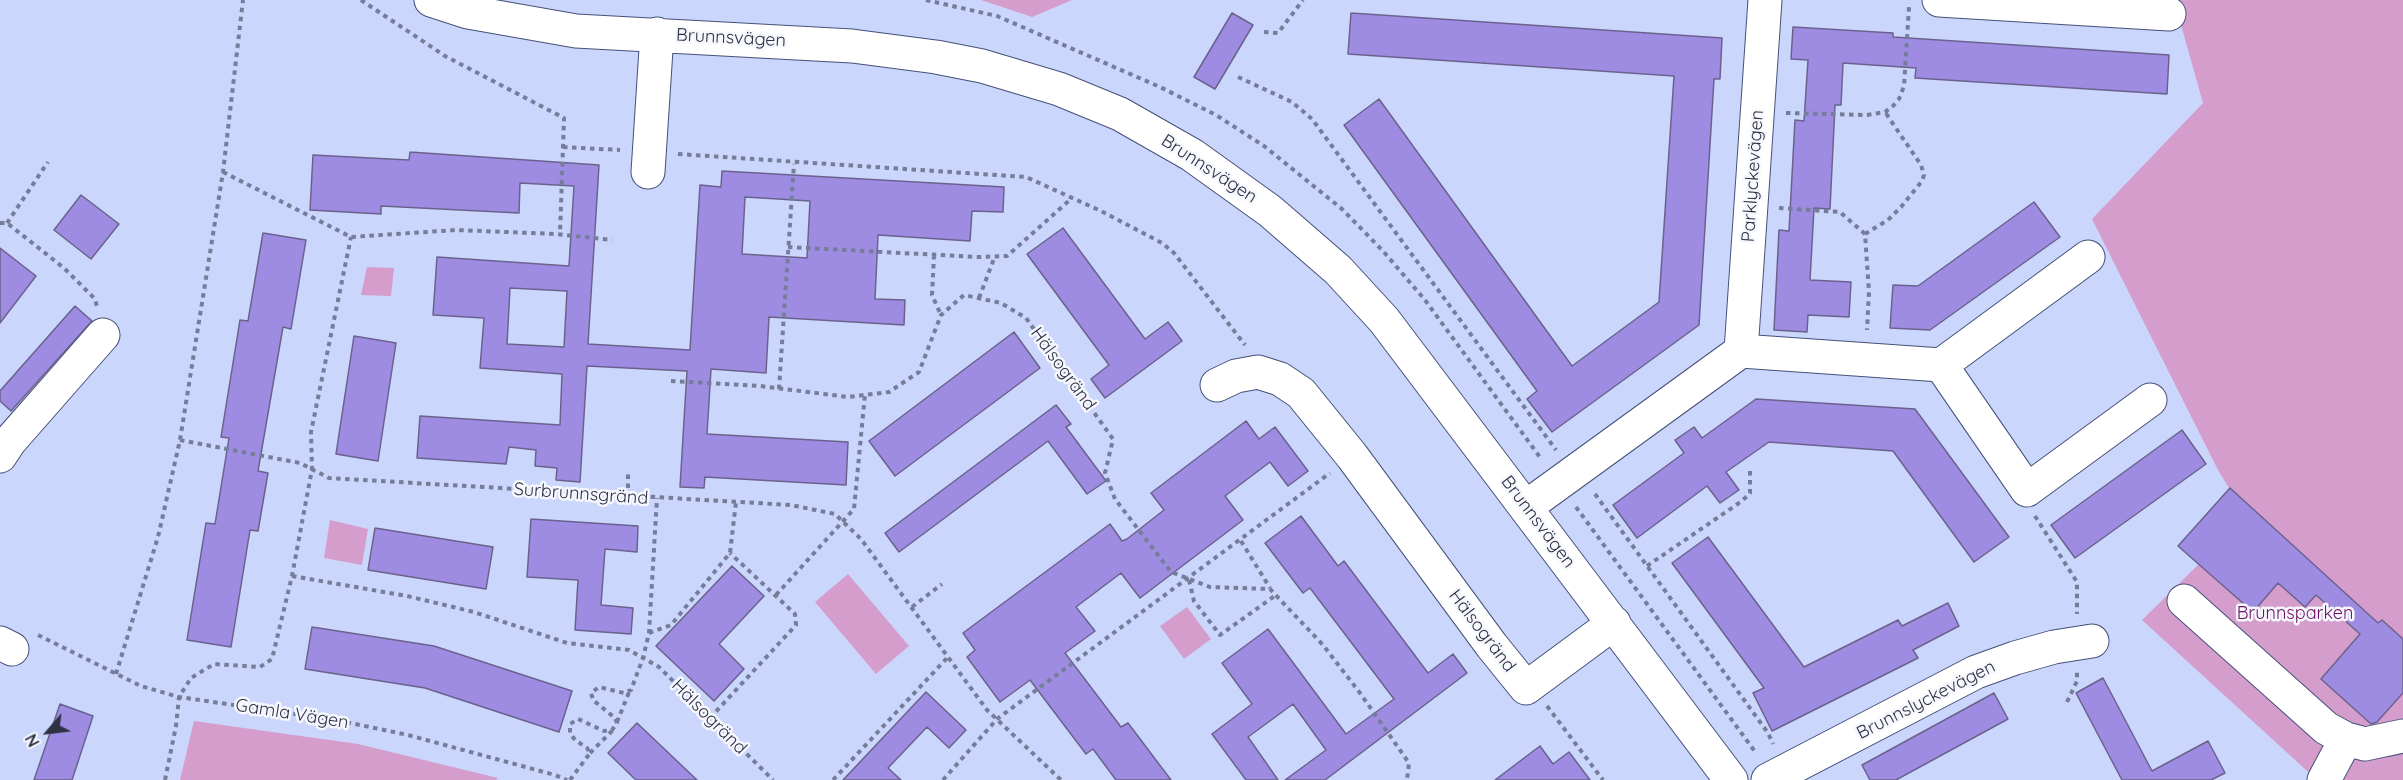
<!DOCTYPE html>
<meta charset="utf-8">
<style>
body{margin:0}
#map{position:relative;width:2403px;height:780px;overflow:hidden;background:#cbd6fc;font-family:Quicksand,sans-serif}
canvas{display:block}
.north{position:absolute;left:18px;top:702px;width:60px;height:60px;-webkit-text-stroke:4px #f7f8fd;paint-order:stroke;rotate:242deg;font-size:16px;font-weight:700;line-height:24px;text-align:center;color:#2c3144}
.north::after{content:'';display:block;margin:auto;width:21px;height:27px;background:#2c3144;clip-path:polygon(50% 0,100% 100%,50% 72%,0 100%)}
</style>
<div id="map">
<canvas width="2403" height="780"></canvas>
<div class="north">N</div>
</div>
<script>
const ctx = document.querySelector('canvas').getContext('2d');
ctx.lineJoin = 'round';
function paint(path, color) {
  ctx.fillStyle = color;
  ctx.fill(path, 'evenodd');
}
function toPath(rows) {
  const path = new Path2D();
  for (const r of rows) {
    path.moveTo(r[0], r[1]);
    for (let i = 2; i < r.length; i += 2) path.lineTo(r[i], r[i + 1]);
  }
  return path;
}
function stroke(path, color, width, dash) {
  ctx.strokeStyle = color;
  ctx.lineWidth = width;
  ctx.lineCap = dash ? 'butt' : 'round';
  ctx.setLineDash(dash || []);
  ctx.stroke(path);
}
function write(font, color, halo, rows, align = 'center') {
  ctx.font = font + ' Quicksand,sans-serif';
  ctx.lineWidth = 5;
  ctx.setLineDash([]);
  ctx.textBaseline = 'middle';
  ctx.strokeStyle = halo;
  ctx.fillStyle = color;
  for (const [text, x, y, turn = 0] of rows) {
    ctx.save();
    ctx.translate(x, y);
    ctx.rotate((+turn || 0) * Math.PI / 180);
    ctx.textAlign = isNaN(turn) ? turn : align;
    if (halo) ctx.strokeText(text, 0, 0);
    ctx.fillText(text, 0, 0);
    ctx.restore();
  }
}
paint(toPath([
 [981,0,1072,0,1032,17],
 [2174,0,2403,0,2403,780,2317,780,2142,620,2199,564,2178,546,2229,488,2218,470,2092,219,2203,103],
 [367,267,394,268,391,296,361,295],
 [330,520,368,529,362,565,324,558],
 [848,574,909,646,876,674,815,602],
 [1187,607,1211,639,1184,659,1160,626],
 [194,721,358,744,498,778,496,780,180,780]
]), '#d59dcc');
const building = toPath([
 [1232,13,1253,25,1215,89,1194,77,1232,13],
 [1351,13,1722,38,1720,79,1714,79,1699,325,1552,432,1527,399,1537,391,1344,125,1379,99,1572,366,1659,302,1674,76,1348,54,1351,13],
 [1793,27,1893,33,1893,37,2169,55,2167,94,1915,78,1916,68,1843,63,1841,105,1835,105,1830,209,1814,208,1810,280,1851,282,1849,317,1808,315,1807,332,1774,330,1779,230,1789,231,1795,120,1804,121,1808,60,1791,59,1793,27],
 [410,152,599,165,588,344,690,350,700,185,721,187,722,171,1004,187,1003,212,972,211,970,241,878,235,875,299,905,300,904,325,769,317,766,373,711,369,707,434,848,442,846,485,705,477,704,488,680,487,687,371,587,366,580,482,556,480,557,468,535,466,536,450,509,447,506,464,417,458,420,416,560,425,562,374,480,368,484,318,433,315,437,257,569,266,574,186,520,183,519,213,381,206,381,214,310,210,313,155,409,160,410,152],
 [745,197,810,201,807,258,742,254,745,197],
 [510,288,567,291,564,347,507,344,510,288],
 [81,195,119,224,91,259,54,230,81,195],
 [2034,202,2060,237,1930,330,1890,328,1893,285,1918,286,2034,202],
 [1063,228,1145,339,1168,322,1182,341,1105,398,1091,379,1109,365,1027,254,1063,228],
 [263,233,306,240,291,329,283,327,258,471,268,473,258,531,250,530,231,647,187,640,206,523,215,524,229,438,221,437,240,320,248,321,263,233],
 [0,248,36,276,0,323,0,248],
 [75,306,92,321,11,411,0,401,0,391,75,306],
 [1014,332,1040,368,895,476,869,441,1014,332],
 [354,336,396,343,378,461,336,454,354,336],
 [1756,399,1915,409,2009,537,1974,562,1893,451,1769,442,1726,472,1739,490,1720,503,1707,486,1637,538,1613,505,1684,453,1675,440,1694,427,1702,438,1756,399],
 [1056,405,1071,424,1066,427,1106,481,1087,494,1048,441,899,552,885,533,1056,405],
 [1246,421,1259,439,1275,427,1308,471,1288,486,1270,462,1225,496,1243,520,1140,598,1121,573,1076,607,1095,631,1065,653,1121,727,1128,723,1171,780,1116,780,1093,749,1086,754,1030,680,1000,702,967,657,975,650,963,633,1110,524,1122,541,1127,539,1164,510,1151,493,1246,421],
 [2182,430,2206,464,2075,558,2051,525,2182,430],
 [2230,488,2378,623,2382,620,2403,639,2403,693,2377,722,2371,724,2321,679,2360,634,2316,595,2305,607,2278,583,2253,612,2178,546,2230,488],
 [1301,516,1338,566,1344,561,1428,673,1453,654,1467,673,1325,780,1285,780,1326,750,1293,704,1248,737,1278,780,1246,780,1212,734,1252,704,1222,663,1268,629,1346,734,1394,699,1310,588,1303,593,1265,543,1301,516],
 [531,519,638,526,637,552,605,549,601,605,633,608,631,634,575,630,578,580,527,577,531,519],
 [375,528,493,547,486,589,368,570,375,528],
 [1708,537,1804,667,1898,620,1902,626,1948,603,1959,626,1913,650,1918,658,1772,731,1753,693,1764,688,1672,563,1708,537],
 [732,566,764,596,719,644,744,669,714,701,656,646,732,566],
 [312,627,434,646,572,691,559,732,425,688,305,669,312,627],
 [2103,678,2152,771,2208,741,2225,773,2211,780,2122,780,2076,693,2103,678],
 [926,692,966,730,949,748,927,727,888,768,901,780,843,780,926,692],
 [1994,693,2008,719,1896,780,1870,780,1862,765,1994,693],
 [60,704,93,716,72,780,34,780,60,704],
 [637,723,697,780,636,780,608,753,637,723],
 [1540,746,1553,764,1569,752,1590,780,1495,780,1540,746]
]);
paint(building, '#9e8ce3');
stroke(building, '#6a628d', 1.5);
const minor = toPath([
 [431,0,468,12,576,31,852,46,936,57,982,66,1059,89,1120,114,1192,155,1270,211,1338,270,1384,320,1731,780],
 [1939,0,2169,14],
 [648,172,657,34],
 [1741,351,1765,0],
 [1941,365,2027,490,2150,400],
 [1217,385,1236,376,1258,372,1280,379,1301,393,1352,456,1492,646,1526,688,1614,623],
 [0,456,10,441,103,335],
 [1526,507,1741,351,1941,365,2088,257],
 [2184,601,2326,728,2346,739,2365,744,2403,736],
 [0,643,12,649],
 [1768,780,1976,672,2015,658,2054,647,2092,641],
 [2324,780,2346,739]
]);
stroke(minor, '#465178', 35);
stroke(toPath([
 [361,0,445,56,564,118,560,234],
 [926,0,997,16,1160,87,1216,115,1264,146,1342,209,1383,251,1425,300,1542,460],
 [1264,32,1278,33,1303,0],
 [1238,77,1292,102,1312,119,1556,450],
 [1786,113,1867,115,1885,112,1893,106,1899,99,1904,86,1909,7],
 [563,147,620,150],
 [678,154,1026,177,1101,211,1162,243,1174,253,1245,345],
 [223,172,351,237,456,230,556,234,612,240],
 [1779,208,1840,212,1865,234,1869,292,1867,330],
 [0,223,7,223,64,268,95,299,97,307],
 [7,223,48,162],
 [1865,234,1888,220,1901,207,1922,181,1924,175,1921,165,1885,112],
 [788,247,978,257,1007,256,1072,198],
 [934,255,932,295,941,315],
 [979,298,995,256],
 [671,381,760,386,848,397,889,392,919,372,941,315,964,295,1001,303,1026,318,1113,439,1105,473,1115,499,1171,572,1210,587,1270,589,1323,645,1360,693,1409,763,1407,780],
 [779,389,794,164],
 [180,440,300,463,329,478,791,505,835,514,861,539,987,710,1061,780],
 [1595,494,1768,733,1773,744],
 [628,497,628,471],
 [1576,507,1756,753],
 [2035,516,2077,582,2077,614],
 [1241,541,1270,588],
 [1647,566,1742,501,1750,493,1750,470],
 [292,576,407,596,474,612,567,643,629,650,659,667,773,780],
 [1189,580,1194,601,1220,635,1276,595],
 [776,595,854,509,865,394],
 [912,607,942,584],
 [649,633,671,625,730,553,736,502],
 [38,635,141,686,179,697,336,720,408,735,555,775,567,780],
 [116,674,158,537,180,440,223,172,243,0],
 [2067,702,2077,681,2077,672],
 [1547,706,1603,780],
 [710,718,796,625,795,614,730,553],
 [617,722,630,690],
 [590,753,612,731],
 [165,780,176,726,179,697,191,678,214,664,260,667,272,659,292,576,312,469,311,432,351,237],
 [570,780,590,753,587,748,575,740,570,733,570,724,578,719,604,731,612,730,617,723,615,718,593,700,591,693,599,687,624,693,631,690,643,658,649,633,657,498],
 [833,780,948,657],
 [943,780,997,719,1330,473]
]), '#757d99', 4, [4.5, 4.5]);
stroke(minor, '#fff', 33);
write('18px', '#2c3144', '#f7f8fd', [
 ["Brunnsvägen",731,38,3],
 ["Brunnsvägen",1209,169,33],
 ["Parklyckevägen",1753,176,-86],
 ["Hälsogränd",1063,369,54],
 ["Surbrunnsgränd",581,494,4],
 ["Brunnsvägen",1538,522,53],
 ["Hälsogränd",1482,631,53],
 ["Brunnslyckevägen",1926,700,-27],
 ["Gamla Vägen",292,714,9],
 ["Hälsogränd",709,717,45]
]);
write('18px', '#6e1166', '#f7f8fd', [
 ["Brunnsparken",2295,614]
]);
</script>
